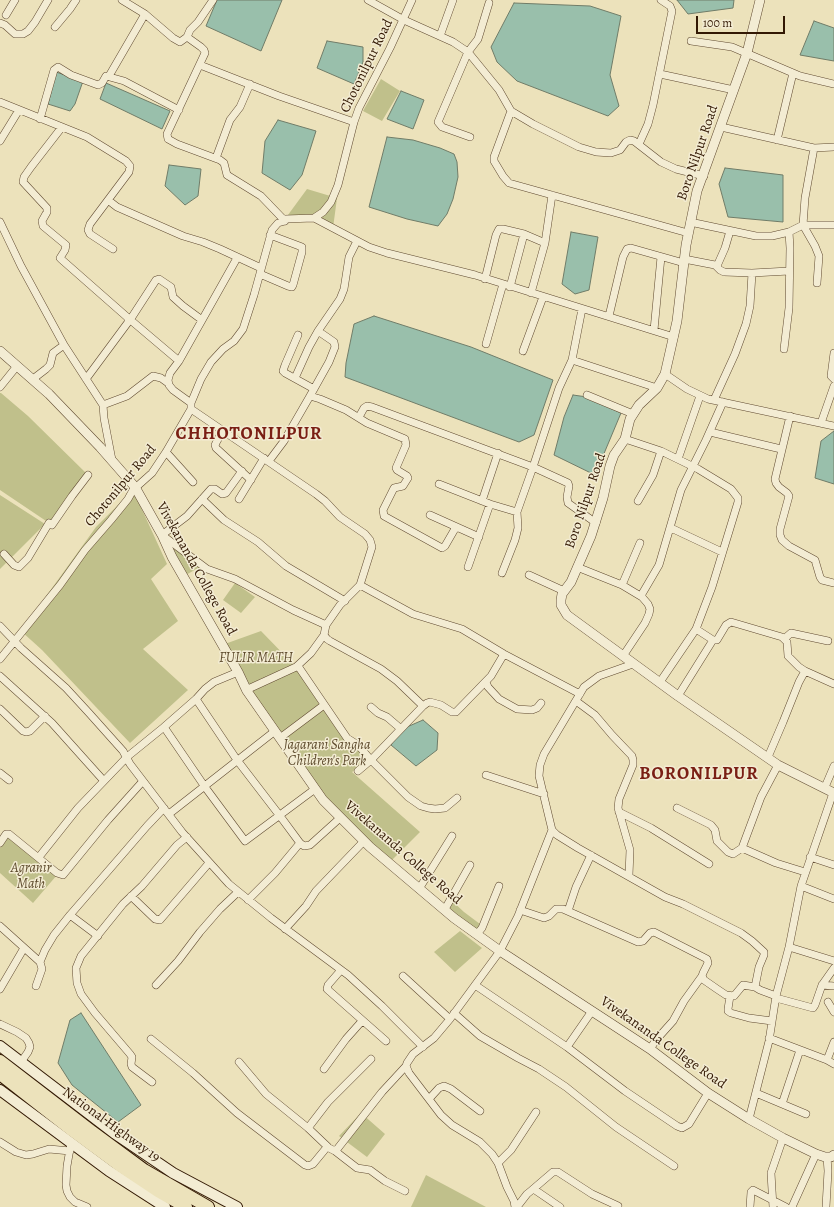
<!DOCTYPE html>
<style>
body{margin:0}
#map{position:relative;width:834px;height:1207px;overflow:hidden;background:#ece2bb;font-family:Alegreya,serif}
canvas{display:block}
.scale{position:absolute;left:696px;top:16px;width:89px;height:18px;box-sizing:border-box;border:2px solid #321803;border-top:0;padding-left:5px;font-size:12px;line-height:14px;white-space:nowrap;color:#321803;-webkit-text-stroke:3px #f3ecd3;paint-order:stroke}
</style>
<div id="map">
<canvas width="834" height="1207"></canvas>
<div class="scale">100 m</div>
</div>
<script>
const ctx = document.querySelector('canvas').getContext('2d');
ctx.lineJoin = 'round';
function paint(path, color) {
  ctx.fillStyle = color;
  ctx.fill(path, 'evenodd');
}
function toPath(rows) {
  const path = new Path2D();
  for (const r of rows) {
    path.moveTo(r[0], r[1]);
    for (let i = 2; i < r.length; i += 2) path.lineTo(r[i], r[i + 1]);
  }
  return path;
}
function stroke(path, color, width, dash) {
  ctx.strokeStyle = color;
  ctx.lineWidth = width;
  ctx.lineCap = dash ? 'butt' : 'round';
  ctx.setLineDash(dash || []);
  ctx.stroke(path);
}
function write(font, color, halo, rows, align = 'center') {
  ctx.font = font + ' Alegreya,serif';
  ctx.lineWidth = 3;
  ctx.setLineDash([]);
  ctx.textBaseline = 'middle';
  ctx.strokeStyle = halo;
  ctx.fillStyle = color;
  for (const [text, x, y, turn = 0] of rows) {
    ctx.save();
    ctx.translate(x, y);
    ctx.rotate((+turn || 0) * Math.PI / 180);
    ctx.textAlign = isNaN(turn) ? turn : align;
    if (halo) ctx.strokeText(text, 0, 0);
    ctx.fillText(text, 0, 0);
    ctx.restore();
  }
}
paint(toPath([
 [381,79,400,91,382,121,363,111],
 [307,189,337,198,333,228,310,218,285,219],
 [0,393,1,393,28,416,88,475,52,525,0,490],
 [133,490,167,564,151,579,178,621,143,649,188,690,130,743,42,650,21,631,96,527],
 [0,495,45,524,0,569],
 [167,541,200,567,184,576],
 [235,583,255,597,241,613,223,600],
 [261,631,296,667,296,668,320,705,368,760,352,772,420,832,391,861,342,818,278,736,222,645],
 [9,836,57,875,33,903,0,873,0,848],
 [449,898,464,912,480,924,477,931,444,906],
 [460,931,482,948,455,972,434,952],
 [361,1113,385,1134,367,1157,339,1136],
 [426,1175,486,1207,411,1207]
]), '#c0c08b');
const water = toPath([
 [217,0,282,0,261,51,206,26,217,0],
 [677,0,734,0,733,8,688,14,677,0],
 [514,3,590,6,621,16,610,75,619,106,608,116,517,81,497,62,491,47,514,3],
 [814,21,834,28,834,61,800,55,814,21],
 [327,41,363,47,363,62,354,84,317,68,327,41],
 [56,72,83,81,75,104,70,111,48,104,56,72],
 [106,83,170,111,162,129,100,99,106,83],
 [401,91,424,100,413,129,387,119,401,91],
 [278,120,316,131,302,175,290,190,262,173,265,141,278,120],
 [387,137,413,140,440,148,454,154,457,162,458,177,453,199,447,214,438,226,407,219,369,207,387,137],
 [169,165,201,169,198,196,185,205,165,186,169,165],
 [725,168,783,175,783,222,728,217,719,184,725,168],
 [571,232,598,237,589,290,575,294,562,284,571,232],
 [374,316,471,347,553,380,534,435,519,442,345,377,346,363,354,324,374,316],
 [573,395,587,397,621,413,595,475,554,455,564,417,573,395],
 [834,431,834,484,815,478,821,441,834,431],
 [423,720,438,733,437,750,416,766,391,745,400,730,423,720],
 [81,1013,141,1105,118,1122,72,1085,58,1063,70,1020,81,1013]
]);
paint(water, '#99bfab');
stroke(water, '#707c68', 1);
const minor = toPath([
 [122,0,145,14,173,38,180,42,187,37,190,30,198,22,213,0],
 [368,0,404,20,453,42,468,52,499,90,511,111,533,124,579,147,596,152,611,153,620,150,626,142,630,140,634,141,661,162,676,169,704,176],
 [6,15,15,0],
 [0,23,5,25,15,34,23,34,28,31,35,22,48,0],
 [55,27,70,9,76,0],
 [440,36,453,0],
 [187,37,201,47,204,50,205,53,167,134,168,139,177,144,220,160,224,163,227,175,261,196,285,221],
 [691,41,732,47,800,76,834,84],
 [200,65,279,96,354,122],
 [660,74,734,90],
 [109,76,145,14],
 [0,102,87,137,126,161,130,166,129,172,108,200,117,207,183,236,203,242,220,249,261,268],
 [511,111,494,157,494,161,503,176,509,183,688,233],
 [40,119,54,70,58,67,71,75,98,85,102,83,106,76,124,81,179,110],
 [62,127,31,167,24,177,23,182,47,208,47,212,42,221,43,226,66,245,65,250,60,258,61,259,127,317,129,321,86,379],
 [721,127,814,148,805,198,803,225,815,246,819,256,817,283],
 [470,137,442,127,438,122,468,52,478,39,489,3],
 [777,140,793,73],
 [0,141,19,110],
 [639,144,648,124,653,105,672,11,670,6,661,0],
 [814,148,834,147],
 [216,158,230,120,240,107,250,84],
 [108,200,90,224,88,230,90,234,113,249],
 [314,218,369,247,387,253,475,275,674,337],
 [0,222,21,266,64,345,103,405,104,418,112,460],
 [690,222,756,236,772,236,789,232,803,225,834,225],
 [684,259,715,265,720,270,724,272,752,273,789,271],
 [717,266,725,248,730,231],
 [260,274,288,286,292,287,293,285,302,252,302,247,270,235],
 [485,279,496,235,499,229,503,229,524,234,545,243],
 [510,287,524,234],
 [531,293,545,243,552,195],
 [609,316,623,257,627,249,631,248,684,263],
 [127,317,179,361],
 [130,320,156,280,159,279,171,287,173,297,183,306,202,320],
 [654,330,661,257],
 [298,335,285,365,283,371,285,373,314,389],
 [486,344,503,284],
 [784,349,789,308,790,248,789,232],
 [523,351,543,297],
 [834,353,831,376,834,379],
 [572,360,657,388],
 [665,374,687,389,708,399,834,426],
 [295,378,309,347,318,331,340,299,344,289,349,257,357,241],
 [33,379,46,369,50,365,53,353,64,345],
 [0,387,17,366],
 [587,395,633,414],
 [310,396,329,362,335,347,334,342,318,331],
 [714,400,735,354,746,324,750,306,752,273],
 [191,403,173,390,169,385,168,380,170,373,179,361,237,258],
 [103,405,127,396,153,376,161,378,168,383],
 [191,409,316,494,325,501,340,517,365,534,370,540,372,547,360,585,340,605,326,625,324,635,327,639,330,641,381,669,397,681,423,706,371,760,358,771],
 [790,416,775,479,776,483,779,487,787,493,789,496,780,529,780,535,782,540,789,546,815,560,820,577,822,580,834,583],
 [359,417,364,408,367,406,372,407,533,467,568,483,569,486,567,497,568,503,596,523],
 [821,423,834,386],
 [223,430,217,441,215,445,216,448,251,480],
 [710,432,781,449],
 [625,439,661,451,698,469,731,489,738,498,738,502,712,587,696,629,713,640,678,696],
 [166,452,193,482],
 [678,459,700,396],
 [269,461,284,441,310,396,320,399,346,410,367,423,405,439,406,445,396,468,397,470,407,476,408,478,403,486,394,488,383,510,384,516,442,548,445,546,456,527],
 [242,471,226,493,222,494,215,489,211,489,187,516,162,535,207,569,235,579,293,610,326,625],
 [439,484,490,504,517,512,533,467,559,388,572,360,582,309],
 [202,499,224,520,258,542,286,566,345,601],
 [239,499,264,458],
 [482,501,498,453],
 [638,501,653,475,661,451],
 [430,515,479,537],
 [52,525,72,496,88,475],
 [671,528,722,552],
 [4,554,14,565,19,567,28,558,49,523],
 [468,567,490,504],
 [577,567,622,585,642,597],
 [502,573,515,540,518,528,517,512],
 [529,575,564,591],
 [360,585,413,614,462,629,504,654,580,694],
 [622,585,640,543],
 [0,626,21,648,66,688,89,713,123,751,130,764,182,832,229,884,271,918,348,975,382,1006,423,1047],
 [784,639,791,633,828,641],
 [713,640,717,640,726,625,731,622,782,637,787,642,788,656,799,667,805,671,834,684],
 [623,656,645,623,649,614,650,609,648,604,642,597,642,594,659,565,681,490,706,440,723,402],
 [0,659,60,585,85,550,111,520,128,499,133,490,152,473,166,452,191,409,191,403,201,379,211,362,223,349,234,341,243,329,254,295,272,230,278,223,285,221,285,219,314,218,323,212,331,202,338,185,354,122,359,108,390,48,412,0],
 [298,666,347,738,358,745,371,760,408,797,421,806,428,808,435,809,445,808,457,798],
 [0,676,52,723,104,781],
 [486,682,488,687,499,699,517,709,532,710,537,708,541,703],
 [660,682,696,629],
 [246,690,296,667,311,653,324,635],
 [196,699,237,760,280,816,300,843,304,846,310,845,340,818],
 [576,701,595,715,612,735,632,756,633,760,633,765,619,799,618,808,630,850,629,875],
 [423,706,427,703,430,702,441,705,452,712,456,712,491,676,504,654],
 [371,707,378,713,387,717,401,729],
 [0,709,23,731,26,732,30,731,45,716],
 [164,727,205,787,245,841,315,789],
 [280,738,324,705],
 [768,757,783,722,799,682,805,671],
 [0,773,9,780],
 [486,775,544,794],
 [825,787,834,766],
 [677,808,711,825,715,830,717,841,728,852,733,854,742,848,776,863,805,872],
 [619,812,651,828,709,864],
 [169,814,275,731],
 [552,830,557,835,578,848,665,897,683,904,741,933,752,941,764,952,764,955,759,967,755,987,760,990,776,996],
 [0,843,6,834,9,834,57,873,63,875,108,820,143,781],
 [742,848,761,797,778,765],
 [39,857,78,808,127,757,164,727,196,699,205,689,214,682,238,672],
 [810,857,834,865],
 [801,886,834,899],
 [419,889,452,836],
 [131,896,155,919,160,920,209,863],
 [248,900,275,873,300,843],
 [445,909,470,865],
 [520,910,544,918,549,916,556,909,563,909,638,942,643,941,650,933,654,932,707,959,708,963,703,973,702,976,704,980,717,989,726,995,734,996,743,985,755,987],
 [568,911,576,887,591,855],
 [70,915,98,936],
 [0,926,40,962,42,969,36,986],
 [285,929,306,906,316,891,364,841],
 [477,934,482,928,499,886],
 [789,947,834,961],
 [40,962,45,950,54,935,70,915,147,826,164,808],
 [341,970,328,985,327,989,386,1041],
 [403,976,450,1019],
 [156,985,178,961,200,932,220,909,238,892],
 [475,985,567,1047,625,1091,677,1126,682,1128,689,1124,708,1093],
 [822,985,834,986],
 [0,989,24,948],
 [730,996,728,1009,728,1011,731,1013,749,1018,772,1021],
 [776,998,813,1008,815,1005,822,985,834,968],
 [828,1002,834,1012],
 [454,1013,480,1036,518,1058,539,1069,566,1087,616,1127,674,1166],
 [0,1024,17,1032,26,1038,29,1043,30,1047,28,1052,21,1062],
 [769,1038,827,1060],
 [151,1039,193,1073,237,1113,305,1165,308,1166,313,1164,327,1147,335,1151,338,1148,382,1092,406,1066],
 [834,1042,827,1060,834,1064],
 [567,1047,592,1011],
 [650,1049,656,1040,673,1021,684,1001,702,976],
 [239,1062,266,1094,308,1128,328,1147],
 [324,1069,346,1039,362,1021],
 [152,1082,132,1067,131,1064,132,1057,130,1054,95,1013,81,994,77,983,76,968,81,956,123,904,142,886,177,845,187,837],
 [756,1093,806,1114],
 [429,1099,439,1088,444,1086,451,1089,480,1111],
 [782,1104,800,1050],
 [749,1119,769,1041,776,996,789,947,801,886,833,793],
 [308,1128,328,1102,371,1059],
 [0,1142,16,1152,26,1155,33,1154,49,1149,70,1151],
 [71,1143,67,1166,66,1185,67,1191,70,1197,75,1202,87,1207],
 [335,1151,357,1168,370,1170,385,1181,405,1191],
 [498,1163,511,1150,536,1112],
 [532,1190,553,1172,558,1172,592,1194,618,1206],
 [515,1207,514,1201,507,1187,498,1163,492,1154,480,1142,452,1125,441,1115,409,1073,406,1066,407,1063,413,1054,434,1038,450,1019,500,951,518,916,552,830,539,776,540,765,544,754,584,687,599,676,633,664],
 [517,1207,527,1194,532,1190,535,1190,560,1207],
 [750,1207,751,1192,753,1190,786,1207],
 [773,1207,771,1173,783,1138],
 [792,1207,816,1154],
 [826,1207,828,1171,827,1157]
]);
const tertiary = toPath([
 [760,0,747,53,697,191,686,245,677,321,665,374,657,388,639,405,630,419,625,439,614,455,610,466,603,498,591,536,571,582,562,594,561,600,561,605,567,615,678,696,778,765,834,793],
 [0,351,49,394,100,447,135,487,162,535,172,557,238,672,247,691,323,800,370,847,454,918,500,951,650,1049,708,1093,749,1119,783,1138,816,1154,825,1157,831,1157,834,1155]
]);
const secondary = toPath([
 [0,1046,114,1133,173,1173,237,1207],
 [0,1090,109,1171,165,1207]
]);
const trunk = toPath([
 [0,1061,91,1131,144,1170,208,1207],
 [0,1074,73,1131,119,1165,158,1191,186,1207]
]);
stroke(minor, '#604a31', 8);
stroke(tertiary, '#604a31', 10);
stroke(secondary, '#321803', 12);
stroke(trunk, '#321803', 14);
stroke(minor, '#f3ecd3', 7);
stroke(tertiary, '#f3ecd3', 9);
stroke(secondary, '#f3ecd3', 10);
stroke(trunk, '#ece2bb', 12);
write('14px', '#321803', '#f3ecd3', [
 ["Chotonilpur Road",367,66,-64],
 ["Boro Nilpur Road",698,153,-71],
 ["Chotonilpur Road",121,486,-50],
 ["Boro Nilpur Road",586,501,-71],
 ["Vivekananda College Road",196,569,61],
 ["Vivekananda College Road",403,853,41],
 ["Vivekananda College Road",663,1043,35],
 ["National Highway 19",111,1125,36]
]);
write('italic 14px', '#5d4a2c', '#f3ecd3', [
 ["FULIR MATH",256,659],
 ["Jagarani Sangha",327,746],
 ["Children's Park",327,762],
 ["Agranir",31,869],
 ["Math",31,885]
]);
ctx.letterSpacing = '1px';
write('bold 18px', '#7a1f14', '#f3ecd3', [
 ["CHHOTONILPUR",249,435],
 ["BORONILPUR",699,775]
]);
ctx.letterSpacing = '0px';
</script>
